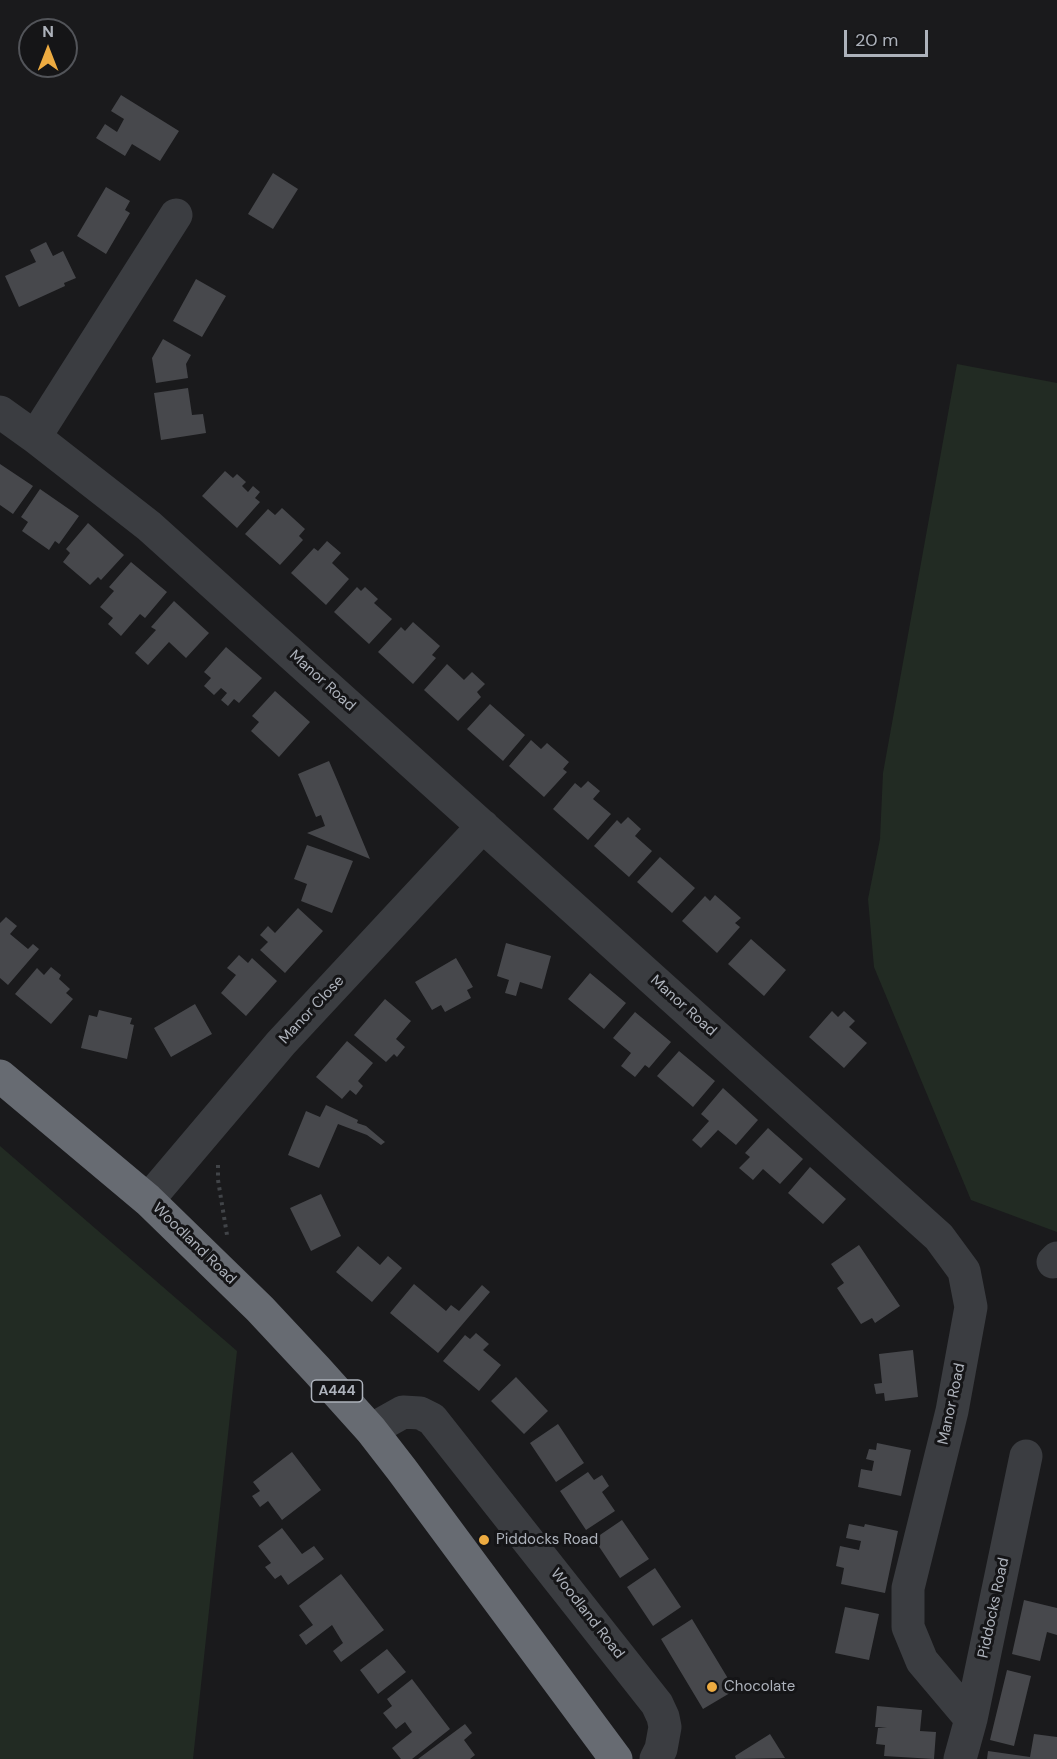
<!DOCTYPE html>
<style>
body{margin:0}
#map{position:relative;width:1057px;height:1759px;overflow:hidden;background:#1a1a1c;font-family:"DM Sans",sans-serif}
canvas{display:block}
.north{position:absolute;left:18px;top:18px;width:60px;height:60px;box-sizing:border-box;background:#151517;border:2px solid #525459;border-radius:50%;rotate:0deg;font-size:16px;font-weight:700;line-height:24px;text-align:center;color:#adb2bb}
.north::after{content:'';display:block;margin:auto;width:21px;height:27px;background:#edab41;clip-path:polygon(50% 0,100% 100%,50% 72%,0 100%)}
.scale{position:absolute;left:844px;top:30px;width:84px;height:27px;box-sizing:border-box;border:3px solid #adb2bb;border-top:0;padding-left:8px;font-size:18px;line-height:21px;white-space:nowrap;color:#adb2bb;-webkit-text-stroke:4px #151517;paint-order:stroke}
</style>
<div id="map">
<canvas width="1057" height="1759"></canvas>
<div class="north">N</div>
<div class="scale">20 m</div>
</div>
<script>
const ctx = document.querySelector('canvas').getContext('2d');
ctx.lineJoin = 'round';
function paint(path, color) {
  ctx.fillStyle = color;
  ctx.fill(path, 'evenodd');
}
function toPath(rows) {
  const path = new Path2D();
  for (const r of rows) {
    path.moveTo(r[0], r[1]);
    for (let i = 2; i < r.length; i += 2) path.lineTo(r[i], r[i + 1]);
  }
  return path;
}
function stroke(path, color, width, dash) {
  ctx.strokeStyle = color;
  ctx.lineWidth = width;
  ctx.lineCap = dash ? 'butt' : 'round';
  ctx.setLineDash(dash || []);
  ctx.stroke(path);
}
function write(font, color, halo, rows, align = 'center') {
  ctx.font = font + ' "DM Sans",sans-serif';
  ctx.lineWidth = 6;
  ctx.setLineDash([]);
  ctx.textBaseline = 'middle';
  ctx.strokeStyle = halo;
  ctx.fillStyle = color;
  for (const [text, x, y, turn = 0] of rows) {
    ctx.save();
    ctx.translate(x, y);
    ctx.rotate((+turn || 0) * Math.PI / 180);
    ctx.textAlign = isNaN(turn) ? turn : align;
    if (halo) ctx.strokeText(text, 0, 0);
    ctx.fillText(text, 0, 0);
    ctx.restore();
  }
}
paint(toPath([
 [957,364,1057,383,1057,1232,971,1200,874,967,868,899,880,839,883,773],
 [0,1146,237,1351,193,1759,0,1759]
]), '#222b23');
paint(toPath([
 [121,95,179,131,160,161,132,144,125,156,96,138,105,124,117,132,124,119,111,111],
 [273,173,298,189,273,229,248,214],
 [106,187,130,201,125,210,130,213,106,254,77,236],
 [46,242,53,256,63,251,76,278,64,283,65,286,19,307,5,276,36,262,30,250],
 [196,279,226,296,202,337,173,321],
 [163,339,191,355,186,364,188,378,156,383,152,358],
 [188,388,192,415,203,414,206,433,161,440,154,393],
 [0,464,33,486,13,514,0,505],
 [225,471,233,478,237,474,246,482,242,486,248,492,253,486,260,492,255,498,260,502,237,528,202,496],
 [40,489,79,516,59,544,55,541,49,550,22,531,28,522,21,517],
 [282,508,305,529,299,536,303,540,280,565,245,534,268,509,275,515],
 [88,523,124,555,101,580,98,577,90,585,63,562,70,553,66,549],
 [327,541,341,553,332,563,349,579,326,605,291,573,314,548,318,551],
 [131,562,167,592,145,618,140,614,121,636,108,624,113,618,100,607,114,591,109,587],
 [357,587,361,591,365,587,378,599,374,603,392,619,369,644,334,612],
 [174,601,209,633,186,658,169,642,148,665,135,653,156,630,151,627],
 [413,622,440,646,432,655,436,658,413,684,378,652,401,627,405,631],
 [226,647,262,678,239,703,234,699,228,706,221,700,227,693,221,688,214,695,204,686,211,678,204,672],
 [447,664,464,680,472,672,485,684,477,692,481,697,458,721,424,690],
 [275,691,310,722,279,757,251,731,259,722,252,716],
 [490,704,525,735,503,761,467,729],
 [531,740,541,749,547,743,569,762,563,769,567,772,544,797,509,766],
 [329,761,338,782,370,859,307,833,325,826,321,815,316,817,298,774],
 [588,781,600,791,593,799,611,814,588,840,553,809,575,783,581,788],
 [628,817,641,829,635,836,652,851,629,877,594,846,617,820,621,824],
 [307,845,353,861,332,913,301,901,307,884,294,879],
 [660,857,695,888,672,913,637,882],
 [715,895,741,918,735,923,740,927,717,953,682,921,705,896,710,901],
 [298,908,323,931,285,973,260,950,268,942,260,935,268,926,275,933],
 [6,917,17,926,10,934,28,949,33,944,39,949,8,985,0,978,0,923],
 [751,939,786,970,764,996,728,964],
 [506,943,551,956,542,989,520,982,516,996,505,993,509,980,497,976],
 [239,955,248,963,252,958,277,981,246,1016,221,993,236,975,227,968],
 [456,958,473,987,467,990,471,998,445,1012,441,1005,432,1010,415,982],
 [51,967,61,975,59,979,70,989,66,993,73,999,51,1024,15,994,37,968,44,975],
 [590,973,626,1003,604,1029,568,999],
 [385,999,411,1021,396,1039,405,1047,397,1057,394,1054,386,1062,354,1035],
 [195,1004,212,1034,171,1057,154,1028],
 [99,1010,132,1018,130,1024,134,1025,127,1059,81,1048,89,1015,97,1017],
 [832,1011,838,1017,844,1011,855,1021,849,1027,867,1043,844,1068,809,1037],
 [635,1012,671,1042,649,1068,645,1065,635,1077,621,1066,631,1053,613,1038],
 [347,1041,373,1063,358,1081,363,1086,356,1095,350,1090,342,1099,316,1077],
 [679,1051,715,1081,693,1107,657,1076],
 [723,1088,758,1120,736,1145,718,1130,701,1148,692,1140,709,1121,701,1114],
 [326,1105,358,1120,357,1123,366,1126,385,1142,381,1145,367,1135,338,1124,319,1168,288,1155,306,1111,320,1117],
 [768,1128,803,1159,780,1184,763,1169,753,1180,739,1168,750,1157,745,1153],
 [810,1167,846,1199,823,1224,788,1193],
 [321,1194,341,1236,311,1251,290,1208],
 [859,1245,900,1306,875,1323,872,1318,861,1324,837,1288,844,1283,831,1264],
 [358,1246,380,1265,388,1256,402,1268,372,1302,336,1272],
 [414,1284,446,1311,451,1305,459,1311,482,1285,490,1292,438,1353,390,1313],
 [476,1333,489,1344,483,1350,501,1365,479,1391,443,1361,465,1335,470,1339],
 [913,1350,918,1397,885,1401,884,1393,876,1394,874,1384,882,1383,879,1354],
 [516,1377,548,1411,524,1434,491,1401],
 [558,1424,584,1463,556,1482,530,1443],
 [877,1443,911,1450,901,1496,858,1487,861,1469,872,1471,874,1461,866,1459,869,1449,876,1450],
 [292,1452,321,1490,282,1520,268,1501,260,1507,252,1496,260,1491,253,1482],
 [588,1472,594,1480,602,1475,609,1486,602,1492,615,1511,586,1530,560,1491],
 [622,1520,649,1559,620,1578,594,1539],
 [849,1524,864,1527,865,1524,898,1531,885,1593,841,1584,844,1568,836,1566,840,1546,859,1550,861,1541,846,1538],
 [282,1528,302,1554,314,1546,324,1559,288,1585,281,1575,275,1579,265,1567,271,1563,258,1546],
 [655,1568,681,1607,653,1626,627,1587],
 [341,1574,384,1630,341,1662,333,1651,343,1643,332,1625,306,1645,299,1635,313,1625,299,1606],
 [1024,1600,1057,1608,1057,1635,1047,1632,1040,1661,1012,1654],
 [845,1607,879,1614,869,1660,835,1653],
 [692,1619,735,1690,703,1709,661,1639],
 [387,1649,406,1672,378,1694,360,1670],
 [1007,1670,1031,1676,1014,1746,990,1740],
 [412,1679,450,1729,412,1759,401,1759,392,1748,412,1732,405,1722,396,1729,383,1713,392,1706,387,1699],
 [877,1706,922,1710,920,1731,936,1732,934,1759,884,1756,885,1745,876,1744,878,1728,887,1727,875,1727],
 [465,1724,472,1733,464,1740,475,1755,470,1759,418,1759],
 [770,1734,785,1758,736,1759,735,1756],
 [1034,1734,1057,1737,1057,1759,987,1759,988,1751,1030,1757]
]), '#47484c');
stroke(toPath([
 [218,1165,218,1180,227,1235]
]), '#414448', 4, [3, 4.5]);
stroke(toPath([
 [0,412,35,437,149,526,939,1237,964,1271,971,1307,952,1411,908,1588,908,1627,922,1661,971,1719],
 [35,437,176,215],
 [148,1200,281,1043,483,826],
 [1053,1262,1057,1258],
 [371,1430,403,1412,420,1413,432,1419,657,1704,663,1717,665,1727,661,1749,656,1759],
 [960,1759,971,1719,1026,1456]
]), '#3b3d41', 33);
stroke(toPath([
 [0,1076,148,1200,260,1309,317,1370,371,1430,402,1470,616,1759]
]), '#676b72', 33);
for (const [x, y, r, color] of [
 [484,1540,6,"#edab41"],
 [712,1687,6,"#edab41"]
]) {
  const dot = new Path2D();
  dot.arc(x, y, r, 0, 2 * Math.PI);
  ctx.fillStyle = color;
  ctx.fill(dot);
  stroke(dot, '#151517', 2);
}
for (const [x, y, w] of [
 [337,1391,51]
]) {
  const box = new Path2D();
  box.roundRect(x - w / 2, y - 11, w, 22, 4.5);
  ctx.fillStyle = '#151517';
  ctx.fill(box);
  stroke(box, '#adb2bb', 1.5);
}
write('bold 14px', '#adb2bb', null, [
 ["A444",337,1391]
]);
write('15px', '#adb2bb', '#151517', [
 ["Manor Road",322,681,42],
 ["Manor Road",683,1006,42],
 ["Manor Close",312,1010,-47],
 ["Woodland Road",194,1244,44],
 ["Manor Road",952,1404,-78],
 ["Piddocks Road",994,1608,-78],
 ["Woodland Road",587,1614,52]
]);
write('15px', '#adb2bb', '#151517', [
 ["Piddocks Road",496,1540],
 ["Chocolate",724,1687]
], 'left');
</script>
